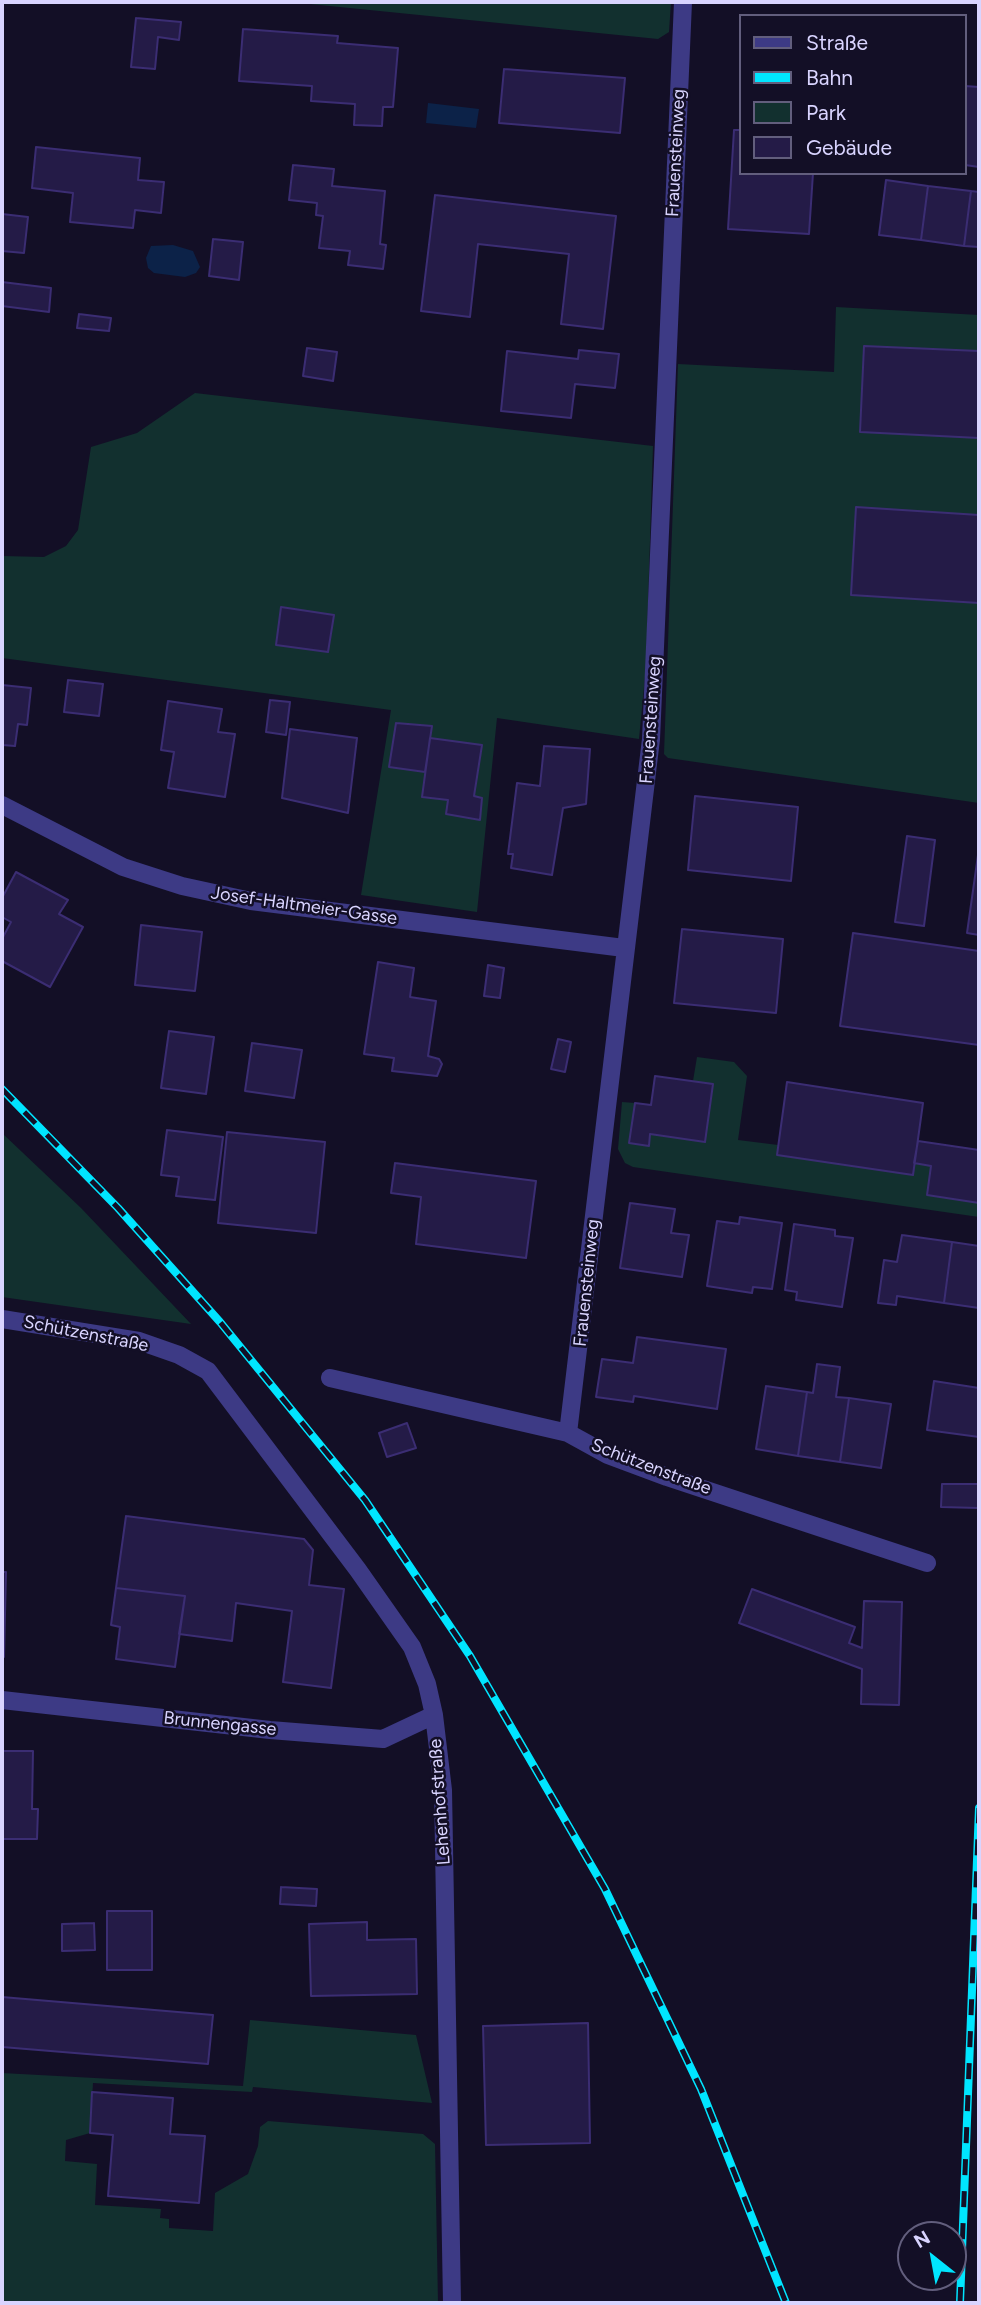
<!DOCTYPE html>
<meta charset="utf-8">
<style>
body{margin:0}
#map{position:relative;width:981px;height:2305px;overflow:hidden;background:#130f26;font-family:Figtree,sans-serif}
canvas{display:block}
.frame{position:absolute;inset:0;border:4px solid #d9d4ff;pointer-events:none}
.legend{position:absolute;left:739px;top:14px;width:228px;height:161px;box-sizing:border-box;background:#130f26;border:2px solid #625e7d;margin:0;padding:9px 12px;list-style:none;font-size:21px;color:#d9d4ff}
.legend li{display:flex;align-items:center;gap:14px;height:35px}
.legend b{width:35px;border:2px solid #625e7d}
.north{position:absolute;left:897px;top:2221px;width:70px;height:70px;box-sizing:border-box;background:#130f26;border:2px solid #625e7d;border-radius:50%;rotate:329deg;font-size:19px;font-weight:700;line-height:28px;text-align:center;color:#d9d4ff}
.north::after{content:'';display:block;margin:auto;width:24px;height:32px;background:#00e5ff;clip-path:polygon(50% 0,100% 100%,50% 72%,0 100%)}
</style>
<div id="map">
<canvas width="981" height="2305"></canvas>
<div class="frame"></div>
<ul class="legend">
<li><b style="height:9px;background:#3d3a85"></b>Straße</li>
<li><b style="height:9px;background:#00e5ff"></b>Bahn</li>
<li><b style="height:19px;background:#12302f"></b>Park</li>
<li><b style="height:19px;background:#241b47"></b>Gebäude</li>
</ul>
<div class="north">N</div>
</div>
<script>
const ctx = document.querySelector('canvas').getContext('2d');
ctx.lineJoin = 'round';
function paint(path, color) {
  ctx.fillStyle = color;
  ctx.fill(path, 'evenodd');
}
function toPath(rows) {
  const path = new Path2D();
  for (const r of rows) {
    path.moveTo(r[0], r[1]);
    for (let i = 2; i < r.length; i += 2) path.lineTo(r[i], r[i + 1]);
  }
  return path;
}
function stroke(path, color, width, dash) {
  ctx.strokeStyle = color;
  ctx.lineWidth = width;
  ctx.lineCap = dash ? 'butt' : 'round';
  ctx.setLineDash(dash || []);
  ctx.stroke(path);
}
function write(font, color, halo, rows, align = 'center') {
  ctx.font = font + ' Figtree,sans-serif';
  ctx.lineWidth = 5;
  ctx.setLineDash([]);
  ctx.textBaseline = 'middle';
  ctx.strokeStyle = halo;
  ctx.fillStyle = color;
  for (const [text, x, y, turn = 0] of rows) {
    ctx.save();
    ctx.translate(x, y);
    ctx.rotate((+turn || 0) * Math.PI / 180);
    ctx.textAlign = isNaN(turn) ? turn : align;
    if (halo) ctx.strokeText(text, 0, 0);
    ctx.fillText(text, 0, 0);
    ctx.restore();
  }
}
paint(toPath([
 [290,2,671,2,669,32,658,39],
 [836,307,979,315,979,803,668,758,664,754,678,364,834,372],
 [195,393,653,446,646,666,639,739,497,718,477,912,361,895,391,710,2,658,2,556,44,557,66,546,78,530,91,447,137,433],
 [697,1057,734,1062,747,1076,738,1140,778,1145,777,1155,912,1175,914,1163,931,1166,927,1195,979,1203,979,1217,633,1167,625,1163,618,1149,622,1102,635,1103,648,1146,650,1134,705,1142,713,1085,693,1081],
 [2,1133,81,1208,191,1324,2,1297],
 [250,2020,416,2035,432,2103,253,2087,252,2092,93,2083,90,2133,66,2140,65,2161,97,2164,95,2205,161,2209,160,2218,169,2219,169,2228,213,2231,215,2193,248,2174,258,2146,260,2127,268,2121,423,2134,435,2144,438,2303,2,2303,2,2073,243,2086]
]), '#12302f');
paint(toPath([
 [428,103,479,109,476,128,426,123],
 [173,245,193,251,200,267,196,273,185,277,154,273,148,268,146,258,151,246]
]), '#0c2248');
const building = toPath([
 [136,18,181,22,179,40,158,37,155,69,131,67,136,18],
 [243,29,338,36,337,43,398,48,393,107,383,107,382,126,354,125,355,104,311,101,312,86,239,81,243,29],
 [504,69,625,78,620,133,499,123,504,69],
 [965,86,979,87,979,167,965,165,965,86],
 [734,130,741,130,741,173,813,173,809,234,728,229,734,130],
 [36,147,140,158,138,180,164,182,161,213,135,210,133,228,70,222,73,193,32,188,36,147],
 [293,165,334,169,332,186,385,191,380,244,386,245,383,269,348,265,350,251,319,248,323,216,316,215,317,203,289,200,293,165],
 [886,180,928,186,921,240,879,235,886,180],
 [928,186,971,191,964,246,921,240,928,186],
 [971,191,979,192,979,247,964,246,971,191],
 [435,195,616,216,603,329,561,324,569,254,478,244,470,317,421,311,435,195],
 [2,214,28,217,24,253,2,251,2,214],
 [213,239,243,242,239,280,209,276,213,239],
 [2,282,51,288,49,312,2,306,2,282],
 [79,314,111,318,109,331,77,328,79,314],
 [864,346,979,351,979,438,860,432,864,346],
 [307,348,337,352,333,381,303,376,307,348],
 [579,350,619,354,615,388,575,384,571,418,501,411,507,351,578,359,579,350],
 [856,507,979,515,979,603,851,595,856,507],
 [281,607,334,615,328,652,276,645,281,607],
 [68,680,103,684,99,716,64,712,68,680],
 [2,685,31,688,27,725,18,724,15,746,2,745,2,685],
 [270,700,290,702,286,735,266,732,270,700],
 [168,701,222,709,218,732,235,734,225,797,168,788,174,752,161,750,168,701],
 [396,723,432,726,425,772,389,767,396,723],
 [290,729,357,738,348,813,282,798,290,729],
 [430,738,482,745,474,796,482,798,480,820,446,814,448,800,422,797,430,738],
 [544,746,590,749,586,804,563,808,552,875,511,868,513,854,508,854,517,783,540,786,544,746],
 [695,796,798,807,791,881,688,870,695,796],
 [907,836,935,840,924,926,895,922,907,836],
 [979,848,979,935,967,933,979,848],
 [16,872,68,900,59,914,83,927,50,987,2,961,2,939,11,922,2,917,2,898,16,872],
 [141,925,202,932,195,991,135,985,141,925],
 [682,929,783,939,776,1013,674,1003,682,929],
 [853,933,979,951,979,1045,840,1026,853,933],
 [378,962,414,968,410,997,436,1001,428,1056,439,1059,442,1064,437,1076,392,1071,394,1058,364,1054,378,962],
 [488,965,504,968,500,998,484,996,488,965],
 [169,1031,214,1037,206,1094,161,1088,169,1031],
 [558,1039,571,1042,565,1072,551,1069,558,1039],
 [252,1043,302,1050,294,1098,245,1091,252,1043],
 [655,1076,713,1084,705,1142,650,1134,649,1146,629,1143,635,1103,651,1105,655,1076],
 [787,1082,923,1103,913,1175,777,1155,787,1082],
 [167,1130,223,1137,215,1200,176,1196,179,1177,161,1175,167,1130],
 [227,1132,325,1142,316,1233,218,1223,227,1132],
 [918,1141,979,1150,979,1203,927,1195,931,1166,914,1163,918,1141],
 [395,1163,536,1181,526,1258,416,1244,421,1197,391,1193,395,1163],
 [630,1203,675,1209,671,1233,689,1235,682,1277,620,1268,630,1203],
 [740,1217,782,1223,772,1289,753,1287,752,1293,707,1286,717,1221,739,1224,740,1217],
 [794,1224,835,1230,835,1236,853,1238,842,1307,796,1300,797,1292,785,1290,794,1224],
 [902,1235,952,1242,944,1303,897,1296,896,1305,878,1303,884,1260,897,1262,902,1235],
 [952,1242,979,1246,979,1308,944,1303,952,1242],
 [637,1337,726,1349,717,1409,634,1396,633,1402,596,1397,602,1359,633,1363,637,1337],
 [817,1364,840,1367,836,1397,849,1398,840,1462,798,1456,807,1392,813,1393,817,1364],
 [934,1381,979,1388,979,1437,927,1430,934,1381],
 [766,1386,807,1392,798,1456,756,1449,766,1386],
 [849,1398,891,1404,881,1468,840,1462,849,1398],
 [407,1423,416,1448,387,1457,379,1433,407,1423],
 [942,1484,979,1484,979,1508,941,1507,942,1484],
 [126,1516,304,1539,313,1550,309,1585,344,1589,331,1688,283,1682,292,1611,236,1603,232,1641,179,1634,185,1596,116,1588,126,1516],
 [2,1572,6,1572,4,1657,2,1657,2,1572],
 [116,1588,185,1596,175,1667,116,1659,120,1627,111,1625,116,1588],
 [752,1589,855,1627,849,1643,862,1648,864,1601,902,1602,899,1705,861,1704,862,1669,739,1623,752,1589],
 [2,1751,33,1751,32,1809,38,1809,37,1839,2,1839,2,1751],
 [281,1887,317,1889,316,1906,280,1904,281,1887],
 [107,1911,152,1911,152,1970,107,1970,107,1911],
 [367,1922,367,1940,416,1939,417,1994,311,1996,309,1924,367,1922],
 [94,1923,95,1950,62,1951,62,1924,94,1923],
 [2,1997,213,2015,208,2064,2,2047,2,1997],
 [588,2023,590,2143,486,2145,483,2026,588,2023],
 [92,2092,173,2098,170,2134,205,2136,199,2203,108,2196,113,2135,90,2133,92,2092]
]);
paint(building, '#241b47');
stroke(building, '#3b2d73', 2);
stroke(toPath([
 [2,805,123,867,182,886,251,901,624,948],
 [2,1319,139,1341,179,1355,208,1371,358,1570,412,1647,427,1684,434,1715,443,1790,452,2303],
 [330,1378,568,1433,608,1455,667,1477,927,1563],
 [568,1433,651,739,683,2],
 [2,1700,270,1730,383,1739,434,1715]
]), '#3d3a85', 18);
const rail = toPath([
 [2,1089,118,1208,220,1322,365,1500,470,1656,605,1889,701,2089,786,2303],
 [960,2303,979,1808]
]);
stroke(rail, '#00e5ff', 8);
stroke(rail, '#130f26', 5, [16]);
write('18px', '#d9d4ff', '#130f26', [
 ["Frauensteinweg",676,153,-87],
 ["Frauensteinweg",651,720,-86],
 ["Josef-Haltmeier-Gasse",304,906,8],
 ["Frauensteinweg",587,1283,-84],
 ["Schützenstraße",86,1334,11],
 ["Schützenstraße",651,1467,21],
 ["Brunnengasse",220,1724,6],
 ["Lehenhofstraße",440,1802,-94]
]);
</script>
